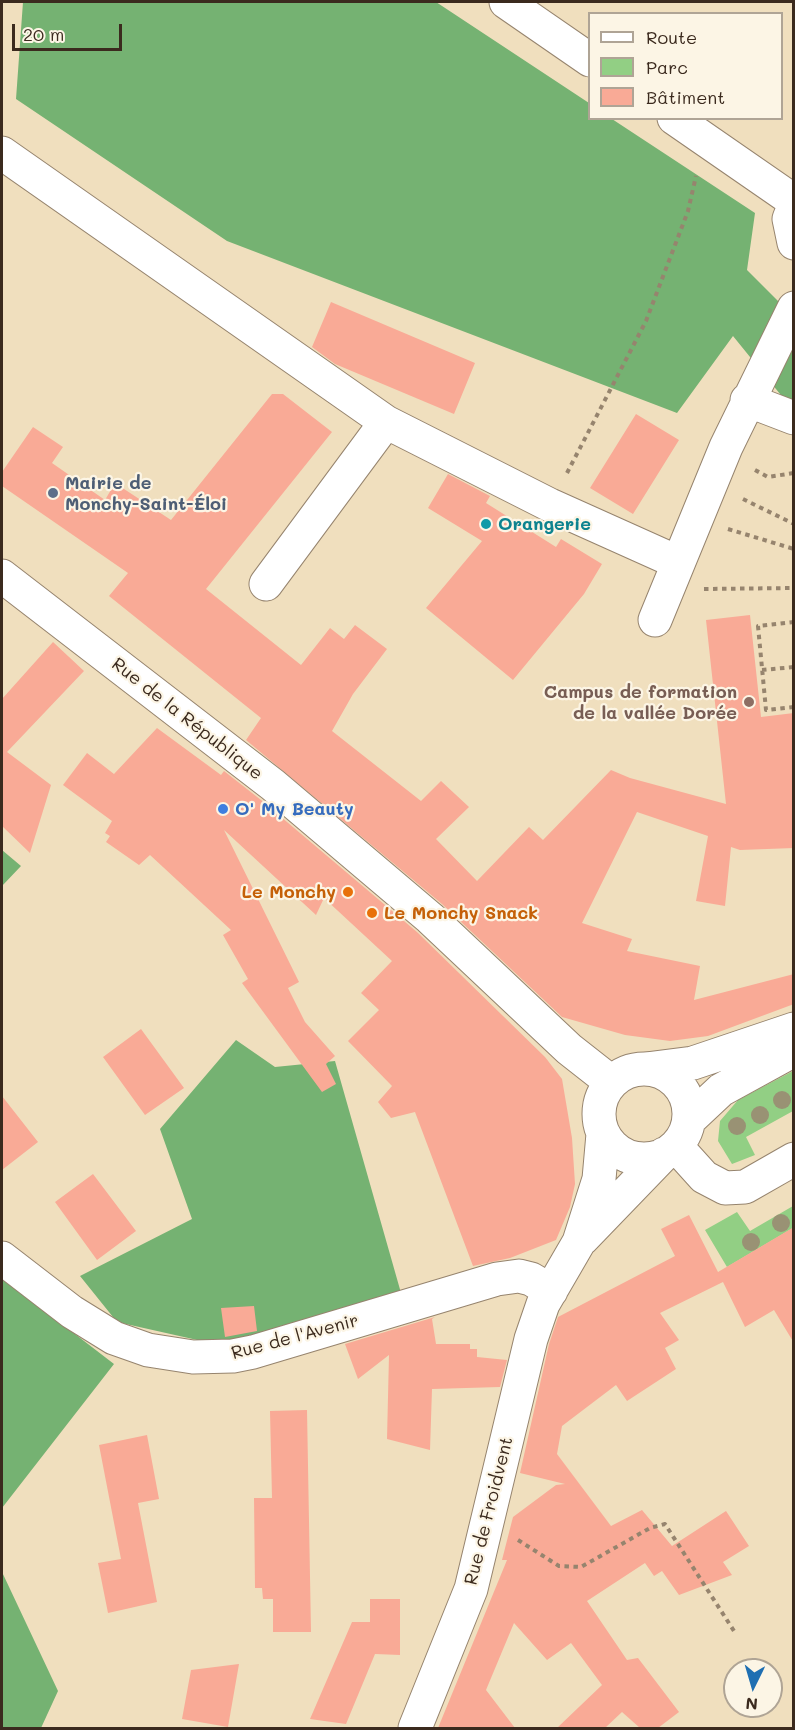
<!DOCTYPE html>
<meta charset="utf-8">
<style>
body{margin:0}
#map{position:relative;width:795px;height:1730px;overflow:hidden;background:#f0dfbe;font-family:Mali,sans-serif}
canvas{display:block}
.frame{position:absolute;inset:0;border:3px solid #3b2a1e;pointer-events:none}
.legend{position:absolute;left:588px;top:12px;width:195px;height:108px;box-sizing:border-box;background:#fcf5e5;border:2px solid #afa495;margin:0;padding:8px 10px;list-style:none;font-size:18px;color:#3b2a1e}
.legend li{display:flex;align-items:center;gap:12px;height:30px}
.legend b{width:30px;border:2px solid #afa495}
.north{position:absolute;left:723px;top:1658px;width:60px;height:60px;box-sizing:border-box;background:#fcf5e5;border:2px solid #afa495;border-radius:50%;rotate:185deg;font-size:16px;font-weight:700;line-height:24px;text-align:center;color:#3b2a1e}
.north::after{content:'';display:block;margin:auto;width:21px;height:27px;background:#1f6fb2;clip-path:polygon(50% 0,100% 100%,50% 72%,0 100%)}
.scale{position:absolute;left:12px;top:24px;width:110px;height:27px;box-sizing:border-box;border:3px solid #3b2a1e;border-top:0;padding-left:8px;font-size:18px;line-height:21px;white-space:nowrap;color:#3b2a1e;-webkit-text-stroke:4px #fcf5e5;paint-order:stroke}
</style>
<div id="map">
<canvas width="795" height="1730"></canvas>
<div class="frame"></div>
<ul class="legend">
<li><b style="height:8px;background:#fff"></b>Route</li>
<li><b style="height:16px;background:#92cf84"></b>Parc</li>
<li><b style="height:16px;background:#f9aa96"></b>Bâtiment</li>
</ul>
<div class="north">N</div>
<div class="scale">20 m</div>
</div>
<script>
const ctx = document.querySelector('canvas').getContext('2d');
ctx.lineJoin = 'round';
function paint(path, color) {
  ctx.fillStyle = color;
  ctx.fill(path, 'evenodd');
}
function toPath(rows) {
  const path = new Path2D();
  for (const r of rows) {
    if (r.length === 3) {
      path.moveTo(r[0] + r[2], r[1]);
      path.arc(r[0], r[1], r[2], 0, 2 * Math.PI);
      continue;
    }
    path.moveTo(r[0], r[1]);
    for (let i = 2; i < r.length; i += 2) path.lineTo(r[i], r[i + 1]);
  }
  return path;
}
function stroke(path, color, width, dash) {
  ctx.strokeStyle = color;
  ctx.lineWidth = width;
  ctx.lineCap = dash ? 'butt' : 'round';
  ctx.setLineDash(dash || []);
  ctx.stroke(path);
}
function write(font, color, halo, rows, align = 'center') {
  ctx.font = font + ' Mali,sans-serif';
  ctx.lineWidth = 4.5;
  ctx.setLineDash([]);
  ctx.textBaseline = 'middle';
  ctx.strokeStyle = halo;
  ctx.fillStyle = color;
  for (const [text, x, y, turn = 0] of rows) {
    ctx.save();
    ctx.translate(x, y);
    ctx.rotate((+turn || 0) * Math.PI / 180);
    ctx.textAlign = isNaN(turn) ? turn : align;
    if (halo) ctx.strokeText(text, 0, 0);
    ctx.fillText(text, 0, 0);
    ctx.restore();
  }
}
paint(toPath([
 [793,1071,793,1111,746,1137,755,1155,732,1164,718,1141,720,1121,738,1100],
 [793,1206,793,1228,727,1267,705,1230,737,1212,750,1231]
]), '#92cf84');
paint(toPath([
 [23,2,436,2,589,103,590,118,612,119,755,213,747,270,793,316,793,410,733,336,677,413,227,241,16,99],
 [2,850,21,866,2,886],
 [236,1040,275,1067,335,1061,403,1300,224,1346,117,1322,80,1276,192,1219,160,1129],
 [2,1278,114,1364,2,1508],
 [2,1572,58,1691,41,1728,2,1728]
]), '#75b272');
paint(toPath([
 [331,302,475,363,454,414,335,364,312,347],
 [272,394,283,394,332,432,206,589,301,665,330,628,344,639,355,625,387,649,353,694,332,731,421,801,441,781,469,807,436,839,477,881,529,827,543,840,611,770,630,778,726,804,706,620,750,615,761,717,794,713,794,848,740,850,731,847,725,906,696,901,708,836,637,812,582,923,632,939,627,951,700,966,694,1000,794,974,794,1004,708,1036,670,1041,625,1035,562,1017,442,904,246,740,261,718,109,596,128,573,2,486,2,472,33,427,63,447,52,463,105,500,115,483,171,520],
 [636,414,679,440,633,514,590,488],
 [448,474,490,496,486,503,556,547,561,539,602,564,584,594,513,680,426,608,482,541,428,508],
 [53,642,84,671,7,752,51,785,30,853,2,826,2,699],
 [157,728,221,775,224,771,261,800,417,932,545,1057,562,1079,572,1138,575,1184,570,1207,556,1240,510,1258,473,1266,415,1112,391,1118,378,1102,392,1086,348,1041,379,1010,361,993,392,961,324,898,316,915,224,830,299,982,288,988,305,1022,335,1056,326,1064,336,1084,322,1092,242,983,248,979,223,935,231,930,150,855,139,865,106,842,110,836,105,833,112,821,63,785,87,753,114,774],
 [141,1029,184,1088,145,1115,103,1057],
 [2,1096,38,1142,2,1170],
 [93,1174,136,1231,97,1260,55,1202],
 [689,1215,718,1272,794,1227,794,1343,774,1310,745,1327,723,1282,660,1313,679,1340,665,1348,676,1369,627,1401,616,1385,562,1426,557,1454,611,1526,642,1510,672,1546,726,1511,749,1546,723,1562,732,1575,679,1595,662,1571,654,1576,645,1563,587,1601,627,1660,638,1658,679,1712,658,1728,640,1728,622,1712,605,1728,557,1728,602,1685,571,1643,547,1660,514,1623,486,1690,515,1728,438,1728,507,1560,502,1560,513,1517,556,1485,565,1484,520,1473,549,1344,558,1317,675,1256,661,1229],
 [254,1306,257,1331,225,1337,221,1308],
 [435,1317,432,1319,436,1344,470,1344,470,1349,477,1349,477,1357,507,1360,500,1387,432,1389,430,1450,387,1439,389,1355,358,1379,345,1344],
 [307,1410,311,1632,273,1632,273,1599,263,1599,262,1588,255,1588,254,1498,272,1498,270,1411],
 [147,1435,159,1499,138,1503,157,1602,108,1613,98,1563,121,1559,99,1445],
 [370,1599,400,1599,400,1655,375,1654,346,1724,310,1719,352,1622,370,1622],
 [239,1664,228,1727,182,1719,191,1670]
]), '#f9aa96');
const minor = toPath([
 [506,2,590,60],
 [674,118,794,201],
 [2,153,386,422],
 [794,206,789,219,794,243],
 [747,400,794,418],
 [2,576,273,785,430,918,569,1049,611,1082],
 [266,584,386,422,550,505,677,562],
 [655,620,726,447,794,308],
 [646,1069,693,1063,794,1029],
 [644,1114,45],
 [689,1120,721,1090,794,1050],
 [676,1146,704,1177,725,1188,745,1187,794,1159],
 [582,1239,664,1154],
 [2,1258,72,1312,114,1338,148,1350,193,1357,233,1356,253,1352,497,1279,519,1276,531,1279,551,1291],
 [415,1728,471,1589,531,1339,543,1304,579,1242,599,1179,603,1134]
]);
stroke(minor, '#96846e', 35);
stroke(toPath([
 [755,470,768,477,794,473],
 [567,473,646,321,688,211,696,176],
 [743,499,794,524],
 [728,529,794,549],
 [704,589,794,588],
 [794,622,758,626,766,710,794,707],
 [762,670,794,667],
 [518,1540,559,1566,581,1567,650,1528,665,1524,734,1631]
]), '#96846e', 4, [4.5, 4.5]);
stroke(minor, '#fff', 33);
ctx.fillStyle = '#999274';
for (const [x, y] of [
 [782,1100],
 [760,1115],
 [737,1126],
 [781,1223],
 [751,1242]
]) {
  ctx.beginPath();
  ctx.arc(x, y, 9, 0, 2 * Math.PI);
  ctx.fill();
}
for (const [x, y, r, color] of [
 [53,493,6,"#5c6f8a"],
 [486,524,6,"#0f9aa8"],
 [749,702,6,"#8d6e63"],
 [223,809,6,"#3f7fe0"],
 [348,892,6,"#e8710a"],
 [372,913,6,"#e8710a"]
]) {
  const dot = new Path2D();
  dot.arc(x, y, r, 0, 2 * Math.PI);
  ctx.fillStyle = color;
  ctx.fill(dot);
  stroke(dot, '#fcf5e5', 2);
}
write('bold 18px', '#4e5e75', '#fcf5e5', [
 ["Mairie de",65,483],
 ["Monchy-Saint-Éloi",65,504]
], 'left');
write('bold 18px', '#0d838f', '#fcf5e5', [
 ["Orangerie",498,524]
], 'left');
write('bold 18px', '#785e54', '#fcf5e5', [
 ["Campus de formation",737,692],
 ["de la vallée Dorée",737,713]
], 'right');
write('18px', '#3b2a1e', '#fcf5e5', [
 ["Rue de la République",187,719,38],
 ["Rue de l'Avenir",295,1337,-15],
 ["Rue de Froidvent",489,1511,-76]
]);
write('bold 18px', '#366cbe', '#fcf5e5', [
 ["O' My Beauty",235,809]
], 'left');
write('bold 18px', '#c56008', '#fcf5e5', [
 ["Le Monchy",336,892],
 ["Le Monchy Snack",384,913,"left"]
], 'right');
</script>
